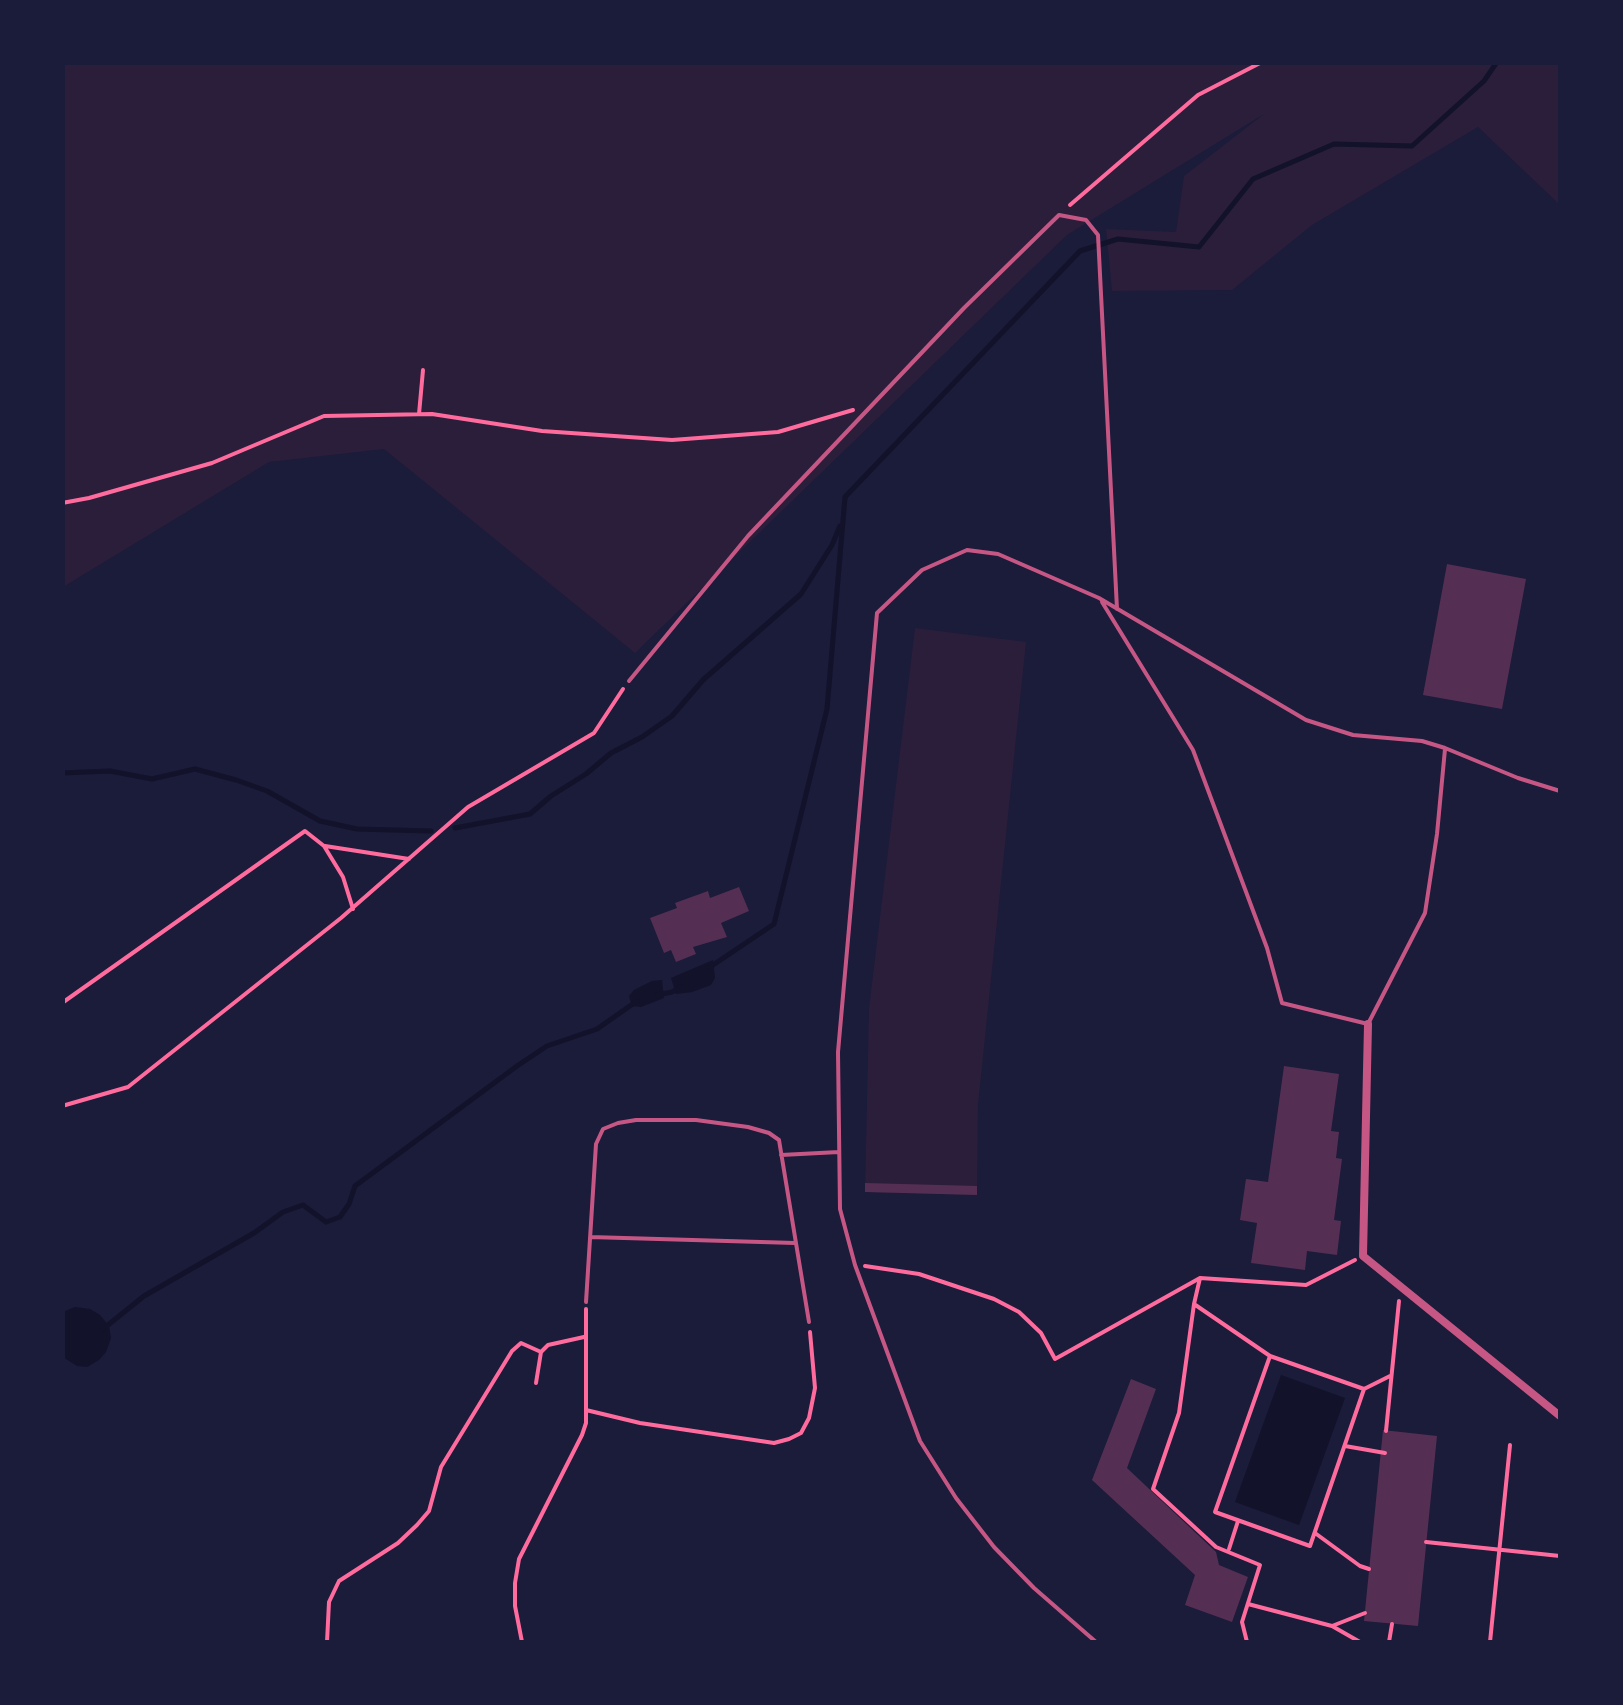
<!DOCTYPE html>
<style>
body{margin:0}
#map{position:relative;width:1623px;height:1705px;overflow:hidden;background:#1b1b3a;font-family:"PT Sans",sans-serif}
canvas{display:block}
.frame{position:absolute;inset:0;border:65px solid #1b1b3a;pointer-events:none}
</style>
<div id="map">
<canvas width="1623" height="1705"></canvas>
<div class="frame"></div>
</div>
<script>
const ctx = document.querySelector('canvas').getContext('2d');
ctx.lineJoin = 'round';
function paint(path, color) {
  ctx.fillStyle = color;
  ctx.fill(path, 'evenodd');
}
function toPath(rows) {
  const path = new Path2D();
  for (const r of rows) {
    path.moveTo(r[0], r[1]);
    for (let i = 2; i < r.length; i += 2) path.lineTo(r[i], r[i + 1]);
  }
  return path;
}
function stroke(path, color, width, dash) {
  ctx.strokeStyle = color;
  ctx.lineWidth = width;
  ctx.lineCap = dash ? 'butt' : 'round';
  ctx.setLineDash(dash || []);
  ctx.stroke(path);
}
paint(toPath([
 [63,63,1560,63,1560,205,1478,127,1312,225,1232,290,1112,291,1106,229,1176,232,1184,176,1264,114,1067,235,635,653,384,449,269,462,63,587],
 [915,628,1026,642,978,1105,977,1195,865,1192,869,1008]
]), '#2a1e3b');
paint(toPath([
 [713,960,715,978,711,985,692,992,676,994,671,978],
 [662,980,664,998,641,1007,632,1006,629,996,634,990,652,981],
 [75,1307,90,1309,100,1315,109,1326,111,1338,106,1352,99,1360,87,1367,77,1366,63,1357,63,1312],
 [1281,1375,1345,1398,1299,1525,1235,1502]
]), '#12122b');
stroke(toPath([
 [62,773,110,771,152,779,195,769,236,780,267,791,320,821,357,829,431,831],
 [455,828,530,814,551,796,586,774,611,753,642,737,672,716,703,680,801,594,832,545,840,526],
 [710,967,774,924,827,709,845,497,1080,251,1118,239,1199,247,1253,179,1334,144,1412,146,1484,81,1497,62],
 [657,995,672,992,680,987],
 [103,1329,144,1296,254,1233,283,1212,303,1205,326,1222,340,1217,349,1204,355,1186,517,1066,547,1046,597,1029,637,1001]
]), '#12122b', 5);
paint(toPath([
 [1447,564,1526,579,1502,709,1423,695],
 [739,887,749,911,721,923,727,937,693,947,696,954,676,962,671,950,664,953,650,918,677,908,675,903,708,891,710,898],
 [1284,1066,1339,1074,1331,1131,1339,1132,1336,1158,1342,1159,1334,1220,1341,1221,1337,1255,1307,1251,1305,1270,1251,1263,1257,1223,1240,1220,1246,1179,1268,1182],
 [865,1183,977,1186,977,1195,865,1192],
 [1131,1379,1156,1389,1127,1468,1216,1552,1219,1565,1248,1577,1232,1622,1185,1605,1195,1575,1092,1480],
 [1383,1430,1437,1436,1418,1626,1364,1621]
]), '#542f53');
stroke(toPath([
 [1070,205,1198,95,1262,62],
 [419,414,423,370],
 [62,503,89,498,212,463,324,416,432,414,542,431,672,440,778,432,853,410],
 [325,846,409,859],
 [62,1003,305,831,324,846,343,877,353,909],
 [62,1106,128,1087,341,918,468,807,594,733,623,689],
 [865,1266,919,1274,994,1299,1019,1312,1041,1333,1055,1359,1200,1278],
 [1194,1304,1179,1413,1153,1489,1216,1547,1260,1565,1242,1622,1247,1642],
 [1270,1356,1364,1389,1310,1546,1215,1512,1270,1356],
 [1270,1356,1194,1304,1200,1278,1306,1285,1355,1260],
 [536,1383,541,1352,548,1345,584,1337],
 [1364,1389,1390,1376],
 [586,1410,640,1423,774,1443,789,1439,801,1433,809,1418,815,1388,810,1332],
 [1386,1431,1399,1301],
 [1345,1446,1385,1453],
 [1315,1533,1360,1566,1369,1569],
 [1426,1542,1560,1556],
 [1229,1549,1238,1521],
 [1248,1604,1332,1626,1360,1642],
 [1332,1626,1365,1613],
 [327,1642,329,1602,339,1581,398,1543,417,1525,429,1511,441,1467,512,1351,521,1343,541,1352],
 [522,1642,515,1606,515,1583,519,1559,582,1435,586,1423,586,1309],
 [1389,1642,1392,1624],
 [1490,1642,1510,1445]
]), '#ff6b9d', 4);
stroke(toPath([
 [1102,602,1193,750,1267,948,1282,1003,1368,1024,1425,913,1437,834,1445,749],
 [629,681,748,536,964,308,1059,215,1086,220,1098,235,1117,609],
 [781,1155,839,1152],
 [590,1237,795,1243],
 [586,1302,596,1144,603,1129,618,1123,636,1120,696,1120,748,1127,769,1133,779,1140,809,1322],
 [1096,1642,1034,1588,994,1547,956,1498,920,1441,855,1265,840,1209,838,1052,877,613,922,570,967,550,998,554,1099,598,1306,720,1353,735,1422,741,1445,748,1518,778,1560,791]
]), '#c65784', 4);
stroke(toPath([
 [1368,1024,1363,1256,1560,1416]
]), '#c65784', 8);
</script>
